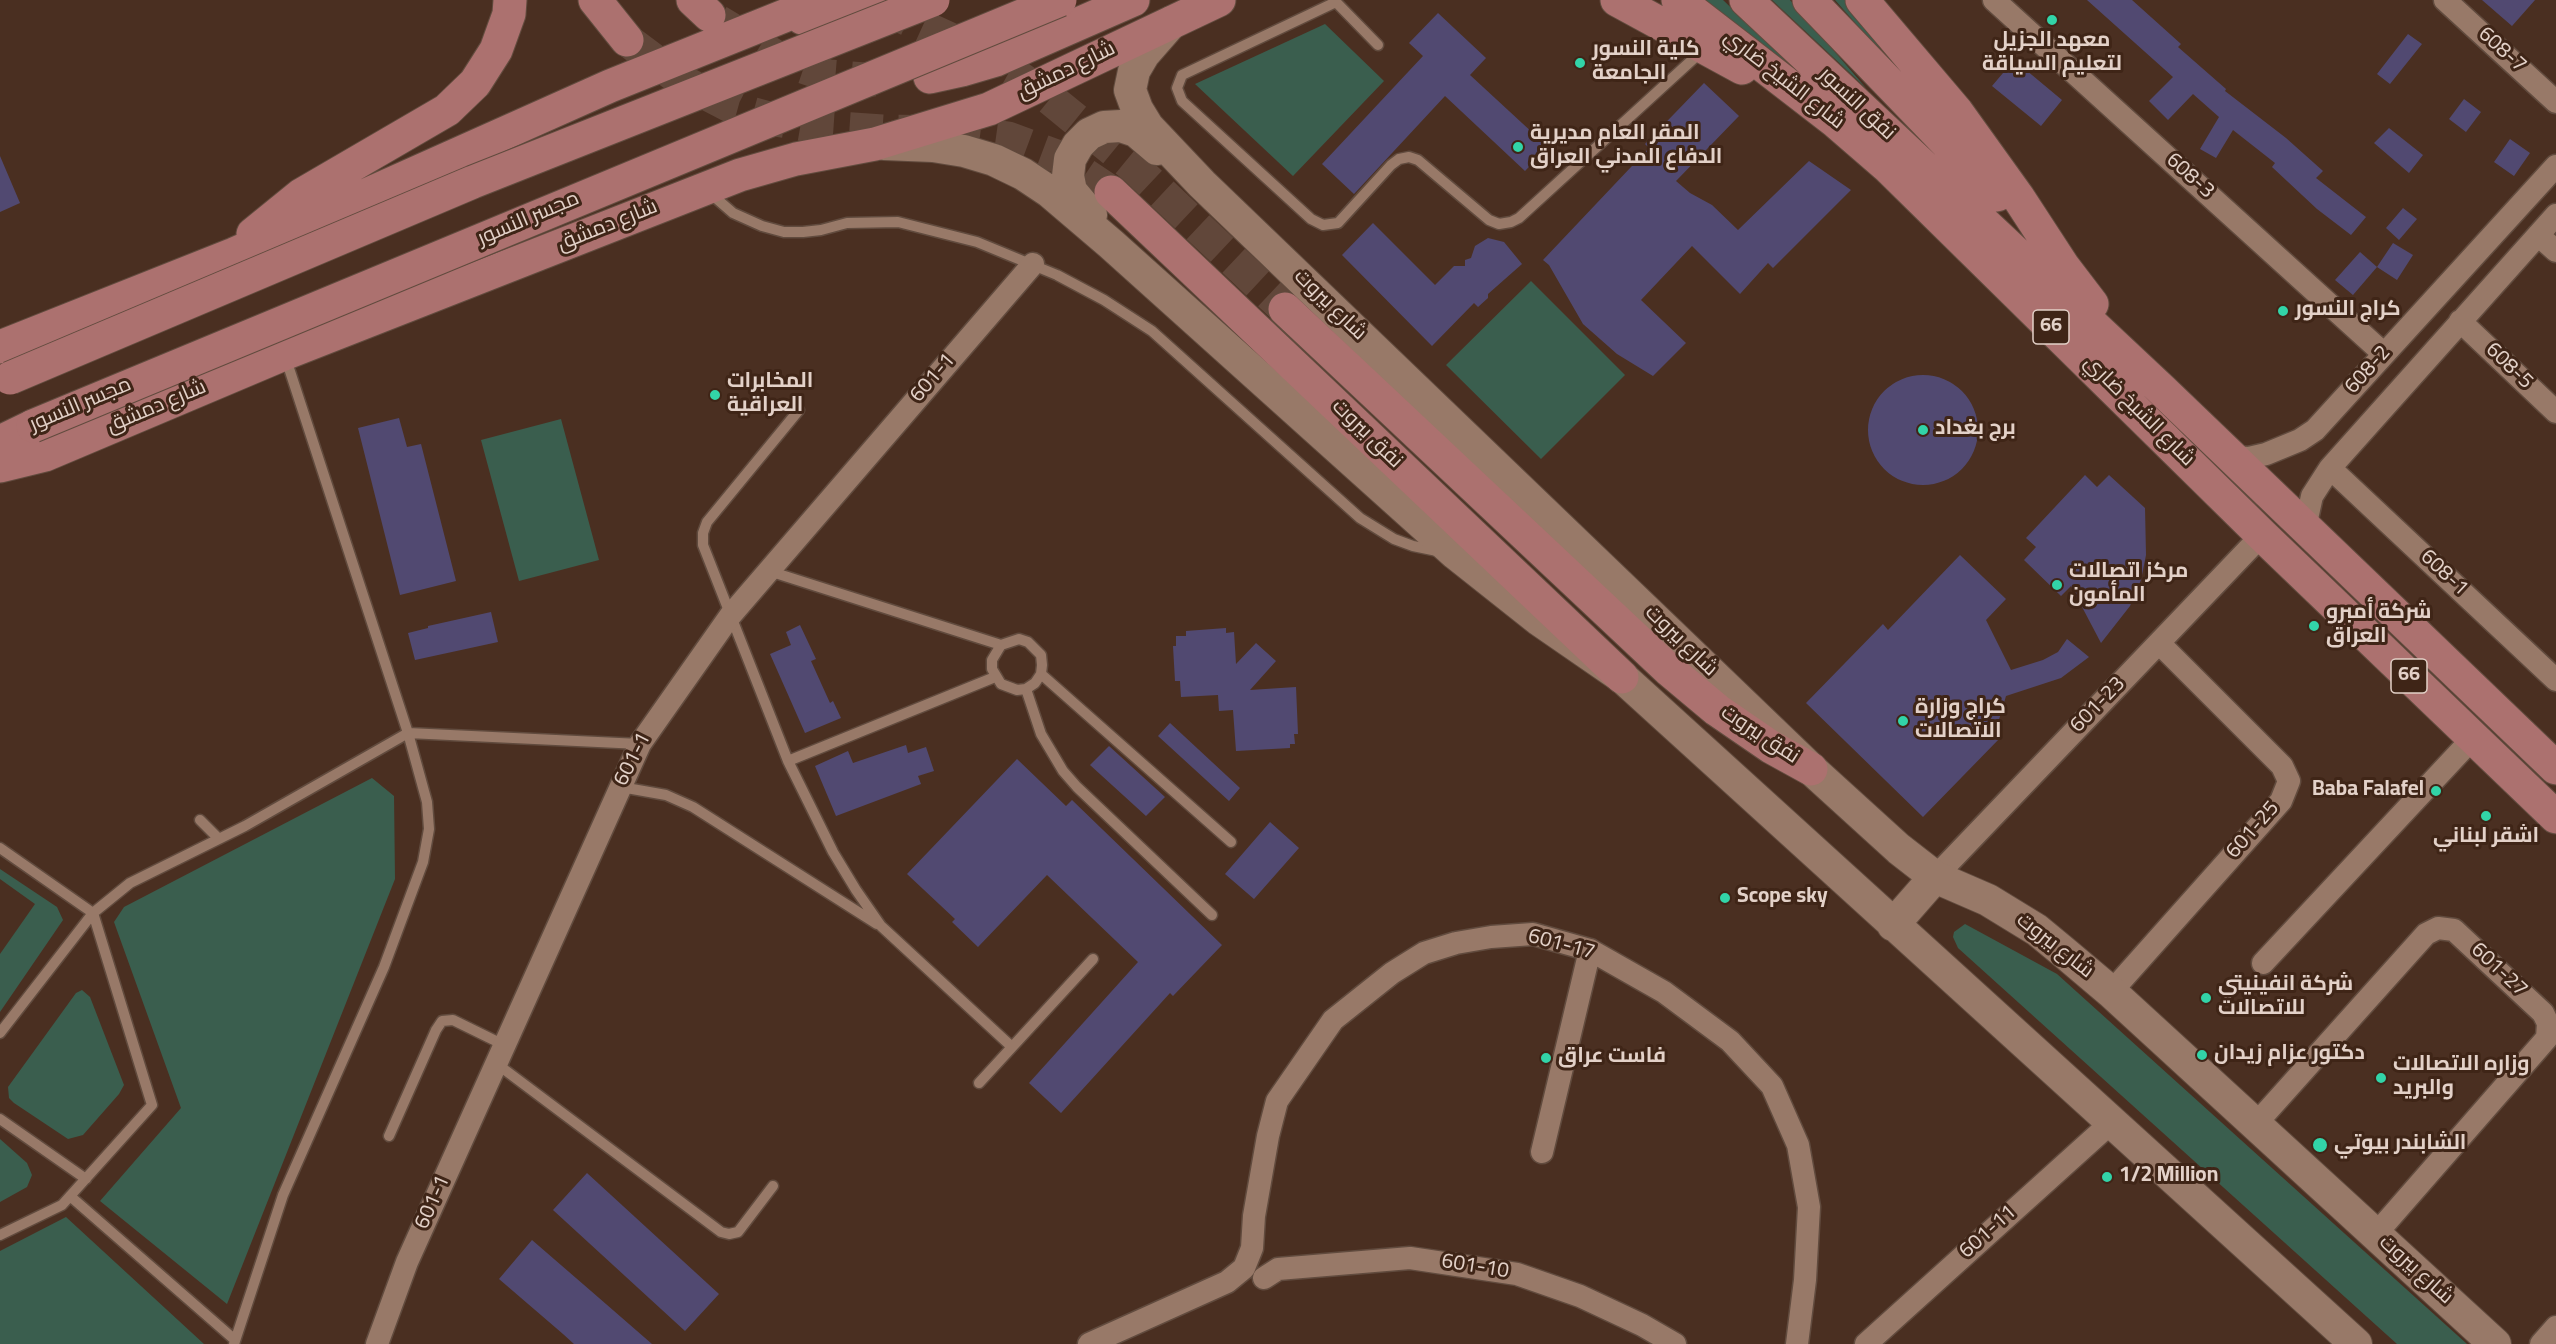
<!DOCTYPE html>
<meta charset="utf-8">
<style>
body{margin:0}
canvas{display:block;background:#4a2f21}
</style>
<canvas width="2556" height="1344"></canvas>
<script>
const ctx = document.querySelector('canvas').getContext('2d');
ctx.lineJoin = 'round';
function paint(path, color) {
  ctx.fillStyle = color;
  ctx.fill(path, 'evenodd');
}
function toPath(rows) {
  const path = new Path2D();
  for (const r of rows) {
    if (r.length === 3) {
      path.moveTo(r[0] + r[2], r[1]);
      path.arc(r[0], r[1], r[2], 0, 2 * Math.PI);
      continue;
    }
    path.moveTo(r[0], r[1]);
    for (let i = 2; i < r.length; i += 2) path.lineTo(r[i], r[i + 1]);
  }
  return path;
}
function stroke(path, color, width, dash) {
  ctx.strokeStyle = color;
  ctx.lineWidth = width;
  ctx.lineCap = dash ? 'butt' : 'round';
  ctx.setLineDash(dash || []);
  ctx.stroke(path);
}
function write(font, color, halo, rows, align = 'center') {
  ctx.font = font + ' Georgia,Cairo,serif';
  ctx.lineWidth = 6;
  ctx.setLineDash([]);
  ctx.textBaseline = 'middle';
  ctx.strokeStyle = halo;
  ctx.fillStyle = color;
  for (const [text, x, y, turn = 0] of rows) {
    ctx.save();
    ctx.translate(x, y);
    ctx.rotate((+turn || 0) * Math.PI / 180);
    ctx.textAlign = isNaN(turn) ? turn : align;
    if (halo) ctx.strokeText(text, 0, 0);
    ctx.fillText(text, 0, 0);
    ctx.restore();
  }
}
paint(toPath([
 [1701,0,1723,0,1891,160],
 [1772,0,1790,0,1866,88],
 [1835,0,1845,0,1893,66],
 [1325,24,1384,81,1293,176,1195,84],
 [1531,281,1625,375,1541,459,1446,365],
 [561,419,599,560,519,581,481,440],
 [372,778,394,796,395,879,227,1304,100,1201,181,1108,114,922,124,907],
 [0,869,57,907,63,920,0,1012,0,954,35,904,0,879],
 [1965,924,2057,974,2467,1344,2397,1344,1958,948,1953,937,1954,932],
 [82,990,90,997,124,1085,119,1094,83,1135,68,1139,14,1103,9,1098,8,1087,76,993],
 [0,1139,27,1163,32,1175,27,1187,0,1202],
 [66,1217,204,1344,0,1344,0,1251]
]), '#3a5e4e');
paint(toPath([
 [2087,0,2132,0,2181,44,2178,47,2226,89,2225,91,2286,138,2323,171,2316,178,2366,217,2351,235,2317,209,2272,167,2275,163,2233,130,2216,158,2200,149,2219,117,2193,94,2168,120,2149,101,2173,77],
 [2482,0,2535,0,2512,26],
 [1438,13,1486,58,1470,75,1548,147,1525,171,1445,96,1354,194,1322,164,1423,56,1409,43],
 [2408,34,2422,44,2390,84,2377,74],
 [2014,60,2062,100,2041,126,1992,86],
 [1704,83,1739,116,1676,181,1690,193,1712,205,1738,230,1809,161,1851,190,1773,268,1768,263,1740,294,1692,246,1641,300,1686,343,1653,376,1617,354,1583,324,1549,265,1543,260,1649,148,1645,144],
 [2464,99,2481,112,2466,132,2449,119],
 [2389,128,2423,155,2409,173,2374,143],
 [2510,139,2530,153,2514,176,2494,162],
 [0,156,20,203,0,212],
 [2403,208,2417,219,2399,240,2386,228],
 [1373,223,1435,285,1454,266,1465,266,1465,260,1471,258,1475,246,1488,238,1504,242,1522,264,1488,294,1488,298,1478,307,1474,303,1432,346,1342,255],
 [2393,243,2413,255,2397,280,2377,267],
 [2360,252,2377,267,2353,295,2335,280],
 [1923,430,55],
 [399,418,407,447,421,444,456,581,400,595,358,428],
 [2085,475,2097,487,2109,475,2145,508,2146,555,2141,580,2130,606,2101,643,2071,586,2061,596,2024,560,2036,547,2026,538],
 [1960,555,2006,599,1986,620,2011,670,2043,660,2058,652,2067,639,2089,657,2061,678,2006,696,1995,733,2000,738,1923,817,1806,703,1883,624,1888,630],
 [491,612,498,642,415,660,408,633,428,628,428,626],
 [800,625,816,659,811,661,830,703,833,701,841,718,805,733,770,654,791,645,786,632],
 [1226,628,1226,633,1234,632,1236,664,1256,643,1276,661,1250,690,1296,687,1298,734,1294,734,1295,744,1290,744,1290,748,1236,751,1233,710,1219,711,1218,695,1181,697,1180,681,1175,681,1173,646,1176,646,1176,636,1186,636,1186,631],
 [1170,723,1240,788,1229,801,1158,736],
 [906,745,908,753,926,747,934,771,918,776,921,784,836,816,815,766,848,751,853,763],
 [1109,746,1165,797,1146,816,1090,765],
 [1017,759,1066,806,1072,800,1222,945,1173,996,1170,993,1061,1113,1029,1083,1138,962,1047,875,978,947,952,922,955,919,907,874],
 [1270,822,1299,848,1254,899,1225,874],
 [587,1173,719,1294,685,1331,553,1210],
 [532,1240,591,1291,652,1344,574,1344,563,1334,499,1279]
]), '#514971');
stroke(toPath([
 [878,6,959,43,1013,73,1048,97,1135,168,1285,309],
 [718,21,782,60,829,76,877,80],
 [627,40,682,81,736,109,776,120,810,126,883,131,965,132,1008,138,1059,157,1111,192]
]), '#61473a', 33, [33, 16]);
const service = toPath([
 [1334,0,1378,45],
 [1336,2,1182,75,1177,88,1182,101,1311,219,1323,225,1338,223,1391,165,1399,159,1409,157,1418,160,1489,220,1499,224,1511,222,1519,218,1703,50],
 [710,193,733,213,762,226,784,232,803,232,821,230,847,223,898,222,977,242,1057,275,1104,300,1152,331,1360,518,1394,539,1413,546,1442,552],
 [799,410,707,522,703,533,703,545,788,761,833,852,856,890,881,926,1012,1047],
 [769,571,1001,645,1019,639,1028,642,1041,655,1042,665,1041,674,1035,683,1026,689,1017,690,1001,684,992,669,992,660,1001,645],
 [1041,674,1231,842],
 [1026,689,1041,734,1063,771,1077,787,1212,915],
 [788,761,995,677],
 [621,787,666,795,693,807,877,924],
 [200,820,219,839],
 [0,848,93,913,152,1105,62,1205,0,1235],
 [0,1033,93,913,130,883,245,826,408,733,640,744],
 [497,1064,721,1232,729,1234,738,1232,773,1186],
 [979,1083,1093,959],
 [0,1119,86,1179],
 [389,1136,436,1030,442,1021,453,1020,504,1045],
 [70,1196,235,1340],
 [234,1344,283,1195,384,967,423,862,429,829,427,802,408,733,285,356]
]);
const minor = toPath([
 [1994,0,2384,354],
 [2445,0,2556,102],
 [2538,235,2556,251],
 [2460,321,2556,412],
 [2232,457,2249,458,2266,454,2300,440,2315,430,2556,166],
 [2330,468,2556,680],
 [2305,528,2312,496,2330,468,2556,215],
 [1935,877,2262,535],
 [2263,963,2473,738],
 [2111,992,2281,801,2289,781,2282,766,2159,643],
 [2254,1126,2426,934,2438,928,2454,930,2543,1013,2548,1023,2547,1038,2375,1235],
 [1542,1152,1590,950],
 [1264,1278,1278,1269,1410,1258,1517,1274,1580,1296,1642,1325,1675,1344],
 [377,1344,407,1262,640,744,730,616,1033,264],
 [1089,1344,1227,1282,1244,1268,1252,1248,1254,1216,1268,1136,1277,1101,1333,1020,1392,973,1424,953,1456,943,1491,937,1533,934,1590,950,1664,992,1730,1041,1772,1086,1798,1145,1809,1207,1805,1280,1797,1344],
 [1866,1344,2113,1121],
 [2541,1344,2556,1327]
]);
const secondary = toPath([
 [1172,22,1144,54,1134,71,1130,90,1137,109,1148,127,1202,184,1811,769,1899,849,1935,877,1988,900,2037,930,2066,954,2111,992,2495,1344],
 [884,144,933,146,964,151,994,160,1023,174,1050,192,1111,244,1456,554,1538,619,1622,677,2356,1344],
 [1091,215,1071,191,1068,176,1070,159,1078,145,1089,134,1104,127,1121,126,1136,131,1157,149],
 [1893,925,1935,877]
]);
const primary = toPath([
 [595,0,627,40],
 [693,0,709,15],
 [1617,0,1742,68],
 [1678,0,1836,122,1888,167,2262,535,2556,817],
 [1746,0,2162,390,2556,768],
 [1809,0,1997,195],
 [1862,0,1957,112,2018,197,2063,266,2092,304],
 [802,18,876,0],
 [930,77,962,70,996,60,1133,0],
 [1111,192,1622,677],
 [253,234,301,195,447,110,475,83,496,50,509,14,510,0],
 [1285,309,1668,669,1717,710,1771,747,1811,769],
 [0,347,234,254,610,86,824,0],
 [0,442,33,426],
 [0,466,45,455,284,354,740,175,796,159,875,144,989,109,1219,0]
]);
stroke(service, '#614b3e', 13);
stroke(minor, '#614b3e', 25);
stroke(secondary, '#614b3e', 34);
stroke(primary, '#614b3e', 35);
stroke(service, '#987968', 10);
stroke(minor, '#987968', 22);
stroke(secondary, '#987968', 32);
stroke(primary, '#ac716f', 33);
const primaryBridge = toPath([
 [10,378,473,182,933,0],
 [33,426,1060,0]
]);
stroke(primaryBridge, '#614b3e', 35, []);
stroke(primaryBridge, '#ac716f', 33);
for (const [x, y, r, color] of [
 [2052,20,6,"#32d4a8"],
 [1580,63,6,"#32d4a8"],
 [1518,147,6,"#32d4a8"],
 [2283,311,6,"#32d4a8"],
 [715,395,6,"#32d4a8"],
 [1923,430,6,"#32d4a8"],
 [2057,585,6,"#32d4a8"],
 [2314,626,6,"#32d4a8"],
 [1903,721,6,"#32d4a8"],
 [2436,791,6,"#32d4a8"],
 [2486,816,6,"#32d4a8"],
 [1725,898,6,"#32d4a8"],
 [2206,998,6,"#32d4a8"],
 [2202,1055,6,"#32d4a8"],
 [1546,1058,6,"#32d4a8"],
 [2381,1078,6,"#32d4a8"],
 [2320,1145,8,"#32d4a8"],
 [2107,1177,6,"#32d4a8"]
]) {
  const dot = new Path2D();
  dot.arc(x, y, r, 0, 2 * Math.PI);
  ctx.fillStyle = color;
  ctx.fill(dot);
  stroke(dot, '#3f2517', 2);
}
for (const [x, y, w] of [
 [2051,327,36],
 [2409,676,36]
]) {
  const box = new Path2D();
  box.roundRect(x - w / 2, y - 17, w, 34, 4.5);
  ctx.fillStyle = '#3f2517';
  ctx.fill(box);
  stroke(box, '#e3d1c8', 1.5);
}
write('bold 20px', '#e3d1c8', null, [
 ["66",2051,327],
 ["66",2409,676]
]);
write('bold 21px', '#e3d1c8', '#3f2517', [
 ["معهد الجزيل",2052,42,"center"],
 ["لتعليم السياقة",2052,66,"center"],
 ["كلية النسور",1592,51],
 ["الجامعة",1592,75],
 ["المقر العام مديرية",1530,135],
 ["الدفاع المدني العراق",1530,159],
 ["كراج النسور",2295,311],
 ["المخابرات",727,383],
 ["العراقية",727,407],
 ["برج بغداد",1935,430],
 ["مركز اتصالات",2069,573],
 ["المأمون",2069,597],
 ["شركة أمبرو",2326,614],
 ["العراق",2326,638],
 ["كراج وزارة",1915,709],
 ["الاتصالات",1915,733],
 ["Baba Falafel",2424,791,"right"],
 ["اشقر لبناني",2486,838,"center"],
 ["Scope sky",1737,898],
 ["شركة انفينيتي",2218,986],
 ["للاتصالات",2218,1010],
 ["دكتور عزام زيدان",2214,1055],
 ["فاست عراق",1558,1058],
 ["وزاره الاتصالات",2393,1066],
 ["والبريد",2393,1090],
 ["الشابندر بيوتي",2334,1145],
 ["1/2 Million",2119,1177]
], 'left');
write('21px', '#e3d1c8', '#3f2517', [
 ["608-7",2501,51,42],
 ["شارع دمشق",1067,72,-26],
 ["شارع الشيخ ضاري",1783,81,38],
 ["نفق النسور",1856,105,43],
 ["608-3",2189,177,42],
 ["مجسر النسور",529,220,-23],
 ["شارع دمشق",608,227,-22],
 ["شارع بيروت",1329,306,44],
 ["608-5",2508,367,44],
 ["608-2",2369,371,-48],
 ["601-1",934,379,-49],
 ["مجسر النسور",81,406,-23],
 ["شارع دمشق",157,408,-23],
 ["شارع الشيخ ضاري",2138,412,45],
 ["نفق بيروت",1366,435,44],
 ["608-1",2443,574,43],
 ["شارع بيروت",1680,642,44],
 ["601-23",2099,706,-46],
 ["نفق بيروت",1759,736,33],
 ["601-1",634,760,-63],
 ["601-25",2254,831,-49],
 ["601-17",1561,946,15],
 ["شارع بيروت",2054,947,38],
 ["601-27",2498,971,43],
 ["601-1",434,1203,-66],
 ["601-11",1989,1233,-42],
 ["601-10",1475,1268,9],
 ["شارع بيروت",2415,1271,42]
]);
</script>
